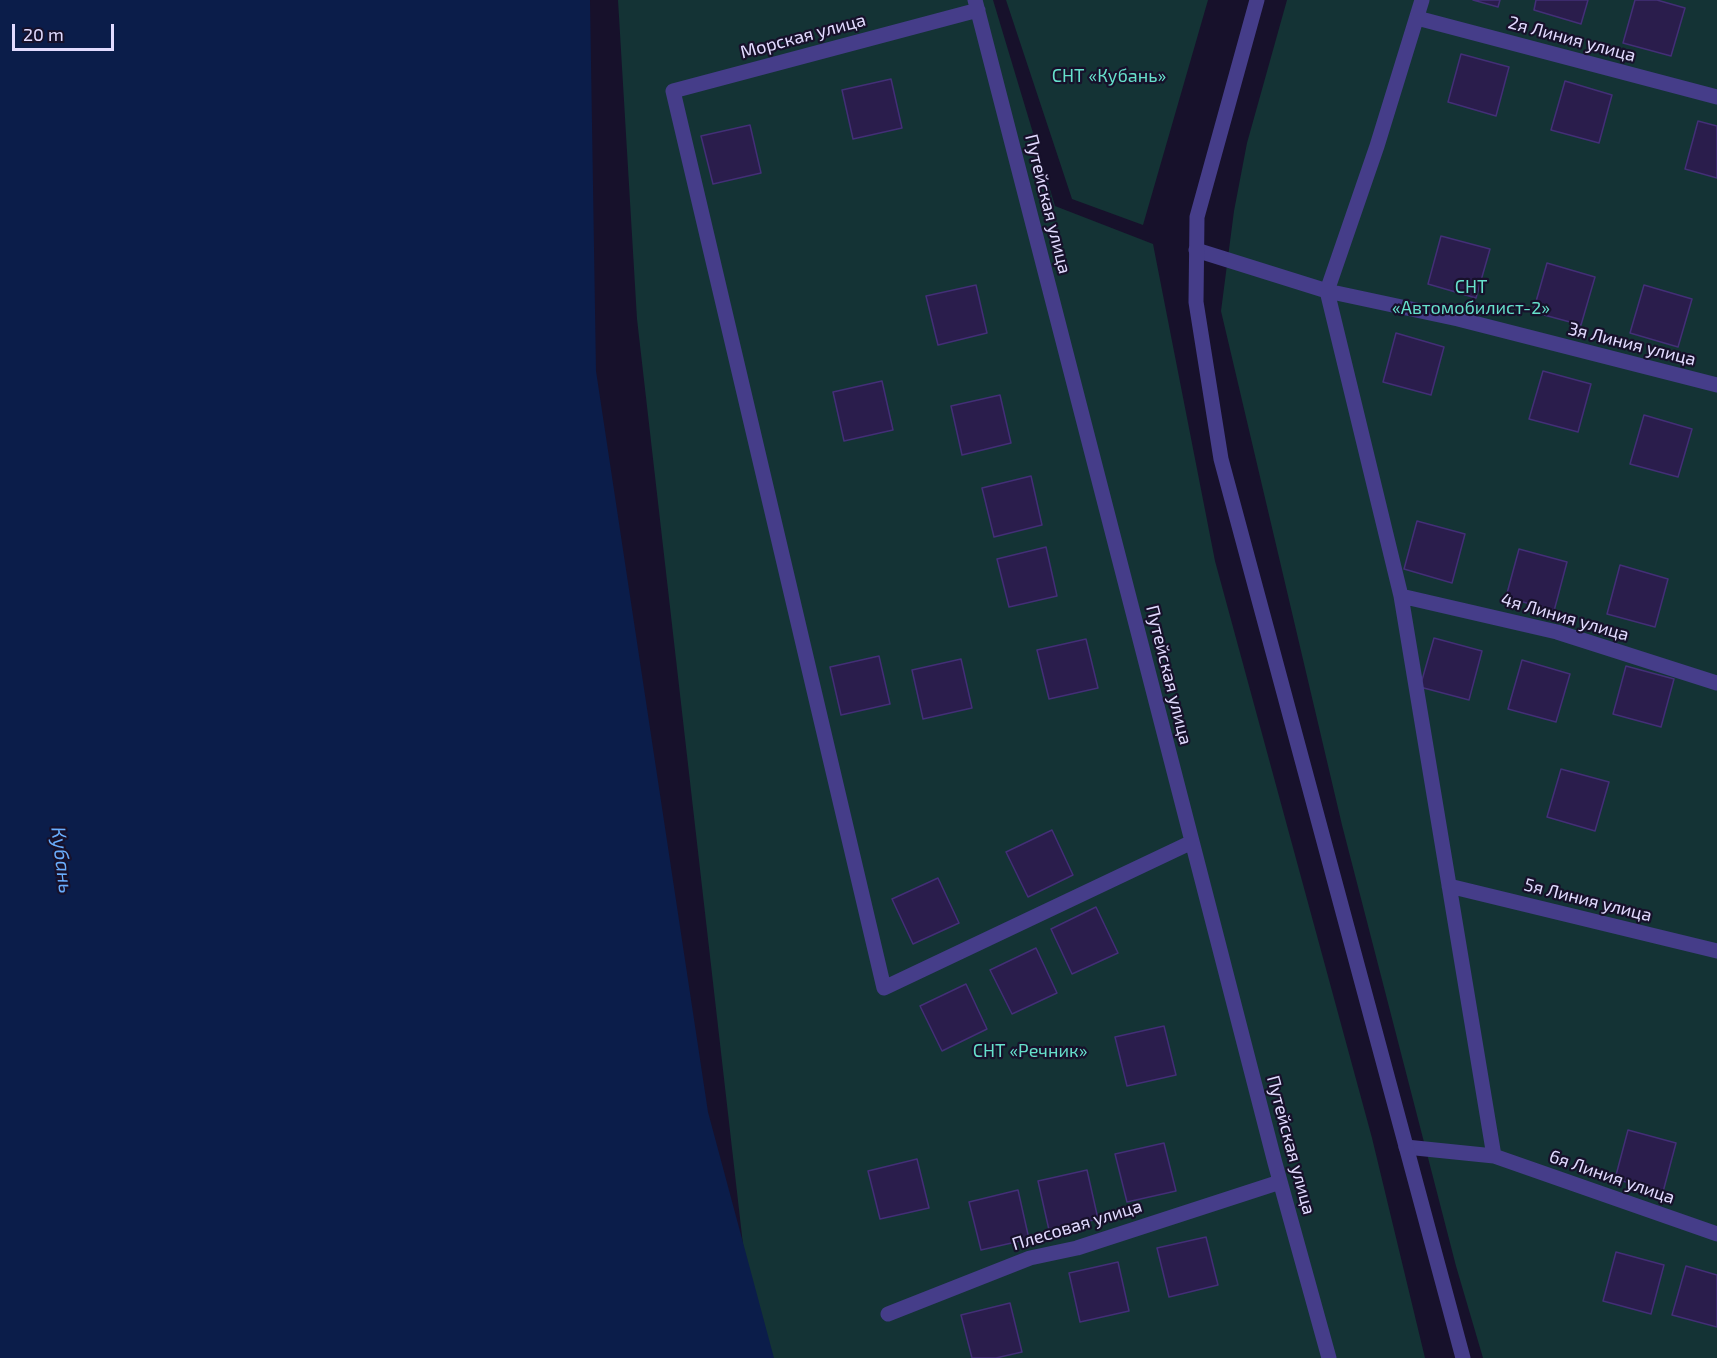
<!DOCTYPE html>
<meta charset="utf-8">
<style>
body{margin:0}
#map{position:relative;width:1717px;height:1358px;overflow:hidden;background:#17112b;font-family:"Exo 2",sans-serif}
canvas{display:block}
.scale{position:absolute;left:12px;top:24px;width:102px;height:27px;box-sizing:border-box;border:3px solid #e2dbff;border-top:0;padding-left:8px;font-size:18px;line-height:21px;white-space:nowrap;color:#e2dbff;-webkit-text-stroke:4px #17112b;paint-order:stroke}
</style>
<div id="map">
<canvas width="1717" height="1358"></canvas>
<div class="scale">20 m</div>
</div>
<script>
const ctx = document.querySelector('canvas').getContext('2d');
ctx.lineJoin = 'round';
function paint(path, color) {
  ctx.fillStyle = color;
  ctx.fill(path, 'evenodd');
}
function toPath(rows) {
  const path = new Path2D();
  for (const r of rows) {
    path.moveTo(r[0], r[1]);
    for (let i = 2; i < r.length; i += 2) path.lineTo(r[i], r[i + 1]);
  }
  return path;
}
function stroke(path, color, width, dash) {
  ctx.strokeStyle = color;
  ctx.lineWidth = width;
  ctx.lineCap = dash ? 'butt' : 'round';
  ctx.setLineDash(dash || []);
  ctx.stroke(path);
}
function write(font, color, halo, rows, align = 'center') {
  ctx.font = font + ' "Exo 2",sans-serif';
  ctx.lineWidth = 4.5;
  ctx.setLineDash([]);
  ctx.textBaseline = 'middle';
  ctx.strokeStyle = halo;
  ctx.fillStyle = color;
  for (const [text, x, y, turn = 0] of rows) {
    ctx.save();
    ctx.translate(x, y);
    ctx.rotate((+turn || 0) * Math.PI / 180);
    ctx.textAlign = isNaN(turn) ? turn : align;
    if (halo) ctx.strokeText(text, 0, 0);
    ctx.fillText(text, 0, 0);
    ctx.restore();
  }
}
paint(toPath([
 [618,0,993,0,1055,206,1153,244,1215,561,1372,1138,1425,1358,756,1358,637,319],
 [1006,0,1208,0,1143,225,1072,199],
 [1287,0,1717,0,1717,1358,1483,1358,1456,1266,1342,825,1221,311,1234,211,1247,143]
]), '#143335');
paint(toPath([
 [0,0,590,0,596,371,708,1112,774,1358,0,1358]
]), '#0b1d4a');
const building = toPath([
 [1473,0,1500,0,1498,7,1473,0],
 [1536,0,1588,0,1581,24,1534,10,1536,0],
 [1635,0,1657,0,1685,8,1671,56,1623,43,1635,0],
 [1461,54,1509,67,1496,116,1448,102,1461,54],
 [891,79,902,128,853,139,842,90,891,79],
 [1565,81,1612,95,1599,143,1551,130,1565,81],
 [1698,121,1717,126,1717,178,1685,169,1698,121],
 [750,125,761,173,713,184,701,136,750,125],
 [1441,236,1490,249,1476,298,1428,284,1441,236],
 [1547,263,1595,277,1581,325,1533,312,1547,263],
 [976,285,987,333,938,345,926,296,976,285],
 [1644,285,1692,299,1678,347,1630,333,1644,285],
 [1396,333,1444,347,1431,395,1383,382,1396,333],
 [1543,371,1591,384,1578,432,1529,419,1543,371],
 [882,381,893,430,844,441,833,392,882,381],
 [1000,395,1011,443,962,455,951,406,1000,395],
 [1644,415,1692,429,1678,477,1630,464,1644,415],
 [1031,476,1042,525,994,537,982,488,1031,476],
 [1417,521,1465,534,1452,583,1404,569,1417,521],
 [1046,547,1057,596,1009,607,997,559,1046,547],
 [1519,549,1567,562,1554,611,1506,597,1519,549],
 [1620,565,1668,579,1655,627,1607,614,1620,565],
 [1434,638,1482,651,1469,700,1420,687,1434,638],
 [1086,639,1098,688,1049,699,1037,650,1086,639],
 [879,656,890,704,841,715,830,667,879,656],
 [961,659,972,708,923,719,912,670,961,659],
 [1522,660,1570,674,1556,722,1508,709,1522,660],
 [1626,666,1674,679,1661,727,1613,714,1626,666],
 [1561,769,1609,782,1595,831,1547,817,1561,769],
 [1052,830,1073,875,1028,897,1006,852,1052,830],
 [938,878,959,923,913,944,892,899,938,878],
 [1096,907,1118,953,1072,974,1051,929,1096,907],
 [1036,948,1057,993,1012,1014,990,970,1036,948],
 [966,984,987,1029,942,1051,920,1006,966,984],
 [1164,1026,1176,1075,1127,1086,1115,1037,1164,1026],
 [1628,1130,1676,1143,1663,1192,1615,1179,1628,1130],
 [1164,1143,1176,1191,1127,1202,1115,1154,1164,1143],
 [917,1159,929,1208,880,1219,868,1171,917,1159],
 [1087,1170,1098,1219,1049,1230,1038,1181,1087,1170],
 [1018,1190,1029,1239,981,1250,969,1202,1018,1190],
 [1206,1237,1218,1285,1169,1297,1157,1248,1206,1237],
 [1616,1252,1664,1265,1651,1314,1603,1301,1616,1252],
 [1118,1262,1129,1311,1080,1322,1069,1273,1118,1262],
 [1686,1266,1717,1275,1717,1327,1672,1315,1686,1266],
 [1010,1303,1022,1352,996,1358,972,1358,961,1315,1010,1303]
]);
paint(building, '#2a1d4c');
stroke(building, '#432f77', 1.5);
stroke(toPath([
 [975,0,1275,1163,1329,1358],
 [1422,0,1377,146,1327,291,1401,596,1494,1156],
 [978,10,673,91,884,988,1192,842],
 [1417,18,1717,97],
 [1196,250,1327,291,1458,319,1717,385],
 [1401,596,1557,632,1717,683],
 [1449,886,1717,951],
 [1406,1147,1494,1156,1717,1234],
 [888,1314,1030,1258,1077,1248,1280,1182]
]), '#453d89', 15);
stroke(toPath([
 [1257,0,1197,217,1196,302,1221,459,1463,1358]
]), '#453d89', 15);
write('18px', '#e2dbff', '#17112b', [
 ["Морская улица",803,36,-15],
 ["2я Линия улица",1572,39,15],
 ["Путейская улица",1048,204,76],
 ["3я Линия улица",1632,344,14],
 ["4я Линия улица",1565,617,16],
 ["Путейская улица",1169,675,76],
 ["5я Линия улица",1588,900,14],
 ["Путейская улица",1291,1145,75],
 ["6я Линия улица",1612,1177,19],
 ["Плесовая улица",1077,1225,-17]
]);
write('18px', '#66e0cb', '#17112b', [
 ["СНТ «Кубань»",1109,76],
 ["СНТ",1471,287],
 ["«Автомобилист-2»",1471,308],
 ["СНТ «Речник»",1030,1051]
]);
write('italic 20px', '#6aaefe', '#17112b', [
 ["Кубань",62,860,83]
]);
</script>
